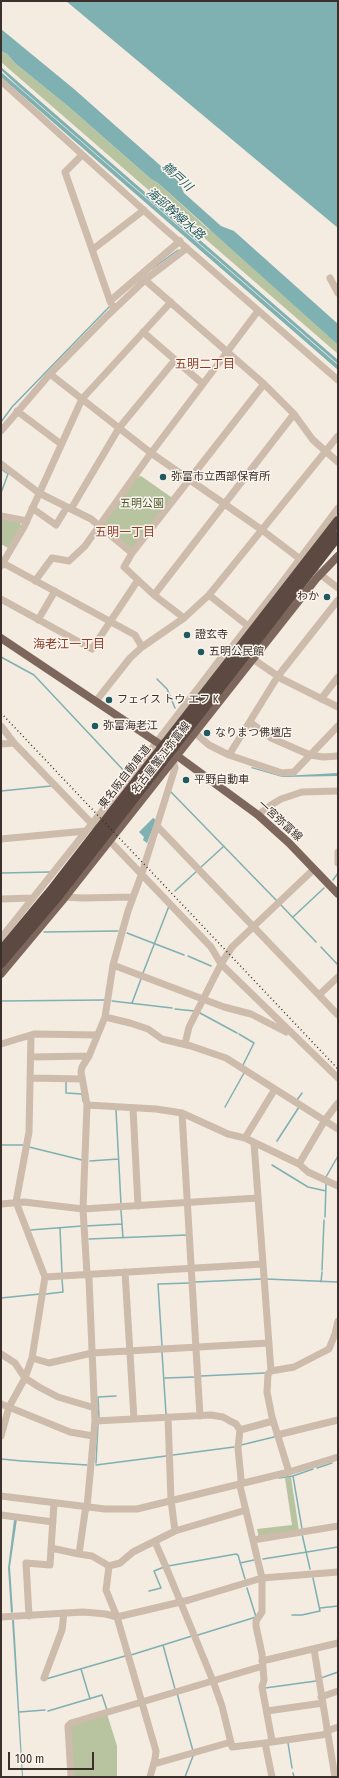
<!DOCTYPE html>
<meta charset="utf-8">
<style>
body{margin:0}
#map{position:relative;width:339px;height:1778px;overflow:hidden;background:#f4ebe1;font-family:"Fira Sans Condensed",sans-serif}
canvas{display:block}
.frame{position:absolute;inset:0;border:2px solid #3b302b;pointer-events:none}
.scale{position:absolute;left:8px;top:1752px;width:86px;height:18px;box-sizing:border-box;border:2px solid #3b302b;border-top:0;padding-left:5px;font-size:12px;line-height:14px;white-space:nowrap;color:#3b302b;-webkit-text-stroke:3px #fbf5ee;paint-order:stroke}
</style>
<div id="map">
<canvas width="339" height="1778"></canvas>
<div class="frame"></div>
<div class="scale">100 m</div>
</div>
<script>
const ctx = document.querySelector('canvas').getContext('2d');
ctx.lineJoin = 'round';
function paint(path, color) {
  ctx.fillStyle = color;
  ctx.fill(path, 'evenodd');
}
function toPath(rows) {
  const path = new Path2D();
  for (const r of rows) {
    path.moveTo(r[0], r[1]);
    for (let i = 2; i < r.length; i += 2) path.lineTo(r[i], r[i + 1]);
  }
  return path;
}
function stroke(path, color, width, dash) {
  ctx.strokeStyle = color;
  ctx.lineWidth = width;
  ctx.lineCap = dash ? 'butt' : 'round';
  ctx.setLineDash(dash || []);
  ctx.stroke(path);
}
function write(font, color, halo, rows, align = 'center') {
  ctx.font = font + ' "Fira Sans Condensed","Noto Sans JP",sans-serif';
  ctx.lineWidth = 3;
  ctx.setLineDash([]);
  ctx.textBaseline = 'middle';
  ctx.strokeStyle = halo;
  ctx.fillStyle = color;
  for (const [text, x, y, turn = 0] of rows) {
    ctx.save();
    ctx.translate(x, y);
    ctx.rotate((+turn || 0) * Math.PI / 180);
    ctx.textAlign = isNaN(turn) ? turn : align;
    if (halo) ctx.strokeText(text, 0, 0);
    ctx.fillText(text, 0, 0);
    ctx.restore();
  }
}
paint(toPath([
 [1,51,7,54,16,64,69,107,151,179,158,183,208,229,212,231,338,345,338,354,187,223,183,217,160,200,1,62],
 [141,476,171,497,171,500,134,548,131,548,104,526,104,524,137,477],
 [1,518,20,523,21,526,8,548,1,544],
 [291,1477,299,1531,259,1538,257,1529,292,1525,285,1478],
 [107,1714,117,1746,117,1777,74,1777,70,1727,72,1725]
]), '#b8c4a0');
paint(toPath([
 [66,1,338,1,338,228],
 [1,29,74,89,179,182,184,193,221,226,234,231,338,324,338,345,158,183,151,179,69,107,16,64,7,54,1,51],
 [1,67,338,360,338,364,18,86,1,70],
 [1,72,338,365,338,370,1,77],
 [252,767,282,776,338,773,338,776,282,777,251,768],
 [153,818,156,820,147,843,143,840,144,837,139,832],
 [17,1519,10,1567,13,1612,11,1613,8,1568,14,1520],
 [12,1620,14,1620,23,1777,22,1777]
]), '#7fb0b2');
stroke(toPath([
 [152,269,178,250],
 [1,422,12,407,110,306],
 [1,469,8,474,1,493],
 [1,657,34,675,126,773],
 [157,679,167,689,175,708],
 [1,791,51,786],
 [171,792,277,901],
 [200,868,224,846],
 [1,873,50,872],
 [333,880,338,873],
 [175,891,197,871],
 [280,904,316,942],
 [293,917,324,888],
 [44,932,118,931],
 [127,933,184,955],
 [321,947,338,965],
 [188,956,211,966],
 [143,973,169,906],
 [1,1001,104,1000],
 [112,1001,172,1008],
 [132,1003,141,979],
 [175,1009,194,1011],
 [200,1013,237,1033],
 [239,1034,254,1043,243,1065],
 [66,1082,66,1093,82,1094,83,1101],
 [297,1100,302,1093],
 [225,1107,244,1073],
 [116,1110,121,1204],
 [277,1141,299,1107],
 [1,1145,23,1145],
 [29,1147,82,1160],
 [90,1161,118,1159],
 [272,1165,308,1187,326,1191],
 [326,1177,338,1156],
 [121,1210,123,1238],
 [325,1217,326,1183],
 [86,1226,122,1224],
 [60,1228,62,1274],
 [30,1230,82,1226],
 [89,1239,187,1235],
 [322,1270,324,1220],
 [266,1279,338,1282],
 [195,1282,262,1279],
 [321,1282,322,1272],
 [46,1294,63,1292,62,1279],
 [1,1298,40,1294],
 [162,1346,158,1284,190,1283],
 [162,1352,166,1414],
 [201,1376,265,1373],
 [165,1378,195,1377],
 [99,1418,98,1397,116,1396],
 [241,1445,274,1437],
 [173,1455,234,1447],
 [1,1459,22,1461],
 [23,1461,87,1465],
 [96,1463,98,1424],
 [96,1465,166,1456],
 [317,1468,332,1463],
 [293,1476,313,1469],
 [279,1478,293,1476,302,1529],
 [302,1534,310,1569],
 [263,1559,338,1547],
 [240,1563,254,1560],
 [168,1566,236,1554,238,1555,245,1579],
 [149,1591,161,1588,154,1571,164,1567],
 [320,1608,338,1606],
 [292,1615,302,1615,320,1611,313,1578],
 [198,1635,256,1617,247,1588],
 [163,1645,175,1689],
 [131,1655,192,1636],
 [81,1669,90,1699],
 [321,1678,338,1672],
 [46,1679,125,1656],
 [265,1688,316,1681],
 [177,1693,193,1751],
 [48,1711,102,1695,107,1710],
 [19,1712,45,1710],
 [288,1743,292,1768],
 [293,1773,294,1777],
 [185,1777,193,1756]
]), '#7fb0b2', 1.5);
stroke(toPath([
 [1,81,159,224,338,380],
 [82,155,65,172,110,301,114,309],
 [92,250,144,210],
 [330,278,338,293],
 [145,280,264,384,294,414,313,440,338,462],
 [110,301,180,241],
 [143,332,203,384],
 [50,374,151,453,262,530,338,588],
 [17,411,61,444],
 [1,431,50,374,105,318,145,280,187,248],
 [1,464,39,493,91,519,132,553],
 [32,508,56,525,67,507],
 [71,509,119,428,175,360],
 [1,516,27,521],
 [3,563,135,635,142,647],
 [1,566,24,527,82,399,171,302],
 [35,581,52,558,69,561,85,546,151,453,258,311],
 [154,595,294,414],
 [209,595,248,626],
 [1,599,92,649,138,580],
 [184,618,154,595,124,567,132,553,264,384],
 [38,620,55,591],
 [253,659,282,679,338,707],
 [321,699,338,677],
 [96,701,130,658,142,647,184,618,209,595,338,436],
 [250,722,271,738,310,755,323,757,338,756],
 [1,726,14,743,95,827],
 [194,732,209,745,229,755,282,773,294,772,338,726],
 [1,744,14,743],
 [229,755,278,676,338,600],
 [258,815,271,805,281,799,302,792,338,791],
 [157,826,338,1015],
 [106,837,211,947,221,964,338,1078],
 [1,839,86,831],
 [338,852,338,863],
 [65,897,82,898,133,897],
 [1,899,33,898],
 [1,938,153,747,224,654,228,652,281,584,338,508],
 [113,965,224,1007,251,1014,286,1032],
 [319,995,338,977],
 [105,1017,130,1023,148,1029,162,1039,191,1046,226,1058,338,1129],
 [1,1044,34,1034,97,1035],
 [185,1044,189,1027,221,964,232,947,314,869],
 [31,1057,89,1056],
 [30,1078,82,1079],
 [87,1105,156,1109,182,1113,228,1134,245,1138,299,1164,308,1172,338,1186],
 [133,1108,138,1206],
 [182,1113,200,1416],
 [245,1138,275,1089],
 [254,1143,271,1371,268,1374,267,1392,272,1417,289,1472],
 [299,1164,325,1120,338,1103],
 [1,1204,24,1202,83,1209,258,1198],
 [125,1272,134,1419],
 [45,1277,263,1264],
 [1,1354,15,1363,25,1378,39,1387,58,1397,95,1408],
 [32,1358,49,1363,92,1353,269,1343],
 [271,1371,294,1367,329,1349,335,1334,338,1321],
 [1,1404,70,1432,93,1436],
 [168,1417,171,1500,175,1531],
 [95,1421,211,1415,223,1417,230,1421,236,1424,240,1430,238,1448,241,1479,240,1486,262,1578,262,1612,256,1621,256,1626,262,1654,264,1680,262,1687,272,1741],
 [240,1430,273,1421],
 [277,1435,338,1420],
 [1,1436,9,1407,25,1378,32,1358,45,1277,16,1202,29,1132,31,1035],
 [1,1496,105,1509,137,1509,289,1472,338,1457],
 [1,1515,53,1522],
 [253,1540,338,1526],
 [155,1542,169,1574,213,1681,222,1706,232,1747,265,1743],
 [51,1548,79,1554],
 [109,1566,120,1563,133,1552,175,1531,246,1510],
 [29,1616,26,1563,50,1565,54,1503],
 [1,1617,83,1612,106,1614,117,1617,189,1600,262,1578,338,1572],
 [314,1649,335,1777],
 [262,1661,338,1643],
 [44,1678,62,1630,64,1613],
 [321,1697,338,1691],
 [267,1711,323,1703],
 [327,1731,338,1727],
 [154,1764,231,1742],
 [71,1777,68,1726,71,1723,263,1666],
 [150,1777,155,1759,156,1751,117,1617,106,1590,109,1566,92,1556,79,1554,85,1512,87,1507,95,1421,89,1279,87,1274,83,1209,87,1105,81,1072,82,1067,89,1056,105,1017,113,965,128,911,142,873,175,768,173,759],
 [272,1777,265,1743,328,1734]
]), '#cdbbac', 7);
stroke(toPath([
 [1,638,176,755,258,815,289,843,338,894],
 [1,974,62,901,316,579,338,556]
]), '#7d675c', 8);
stroke(toPath([
 [1,951,51,891,338,521],
 [1,963,58,896,338,536]
]), '#5c4a42', 10);
stroke(toPath([
 [1,713,338,1069]
]), '#3b302b', 1.5, [1, 3]);
for (const [x, y, r, color] of [
 [163,477,4,"#1f5a5e"],
 [327,597,4,"#1f5a5e"],
 [187,635,4,"#1f5a5e"],
 [201,652,4,"#1f5a5e"],
 [109,700,4,"#1f5a5e"],
 [95,726,4,"#1f5a5e"],
 [207,733,4,"#1f5a5e"],
 [186,780,4,"#1f5a5e"]
]) {
  const dot = new Path2D();
  dot.arc(x, y, r, 0, 2 * Math.PI);
  ctx.fillStyle = color;
  ctx.fill(dot);
  stroke(dot, '#fbf5ee', 1.5);
}
write('11px', '#3b302b', '#fbf5ee', [
 ["弥富市立西部保育所",171,477],
 ["わか",319,597,"right"],
 ["證玄寺",195,635],
 ["五明公民館",209,652],
 ["フェイス トウ エフ K",117,700],
 ["弥富海老江",103,726],
 ["なりまつ佛壇店",215,733],
 ["平野自動車",194,780]
], 'left');
write('11px', '#4a5a2e', '#fbf5ee', [
 ["五明公園",142,504]
]);
write('11px', '#3b302b', '#fbf5ee', [
 ["名古屋蟹江弥富線",161,758,-52],
 ["東名阪自動車道",125,777,-52],
 ["一宮弥富線",280,821,42]
]);
write('italic 12px', '#1f5a5e', '#fbf5ee', [
 ["鵜戸川",177,177,42],
 ["海部幹線水路",175,214,41]
]);
write('12px', '#8c3b22', '#fbf5ee', [
 ["五明二丁目",205,365],
 ["五明一丁目",125,533],
 ["海老江一丁目",69,645]
]);
</script>
